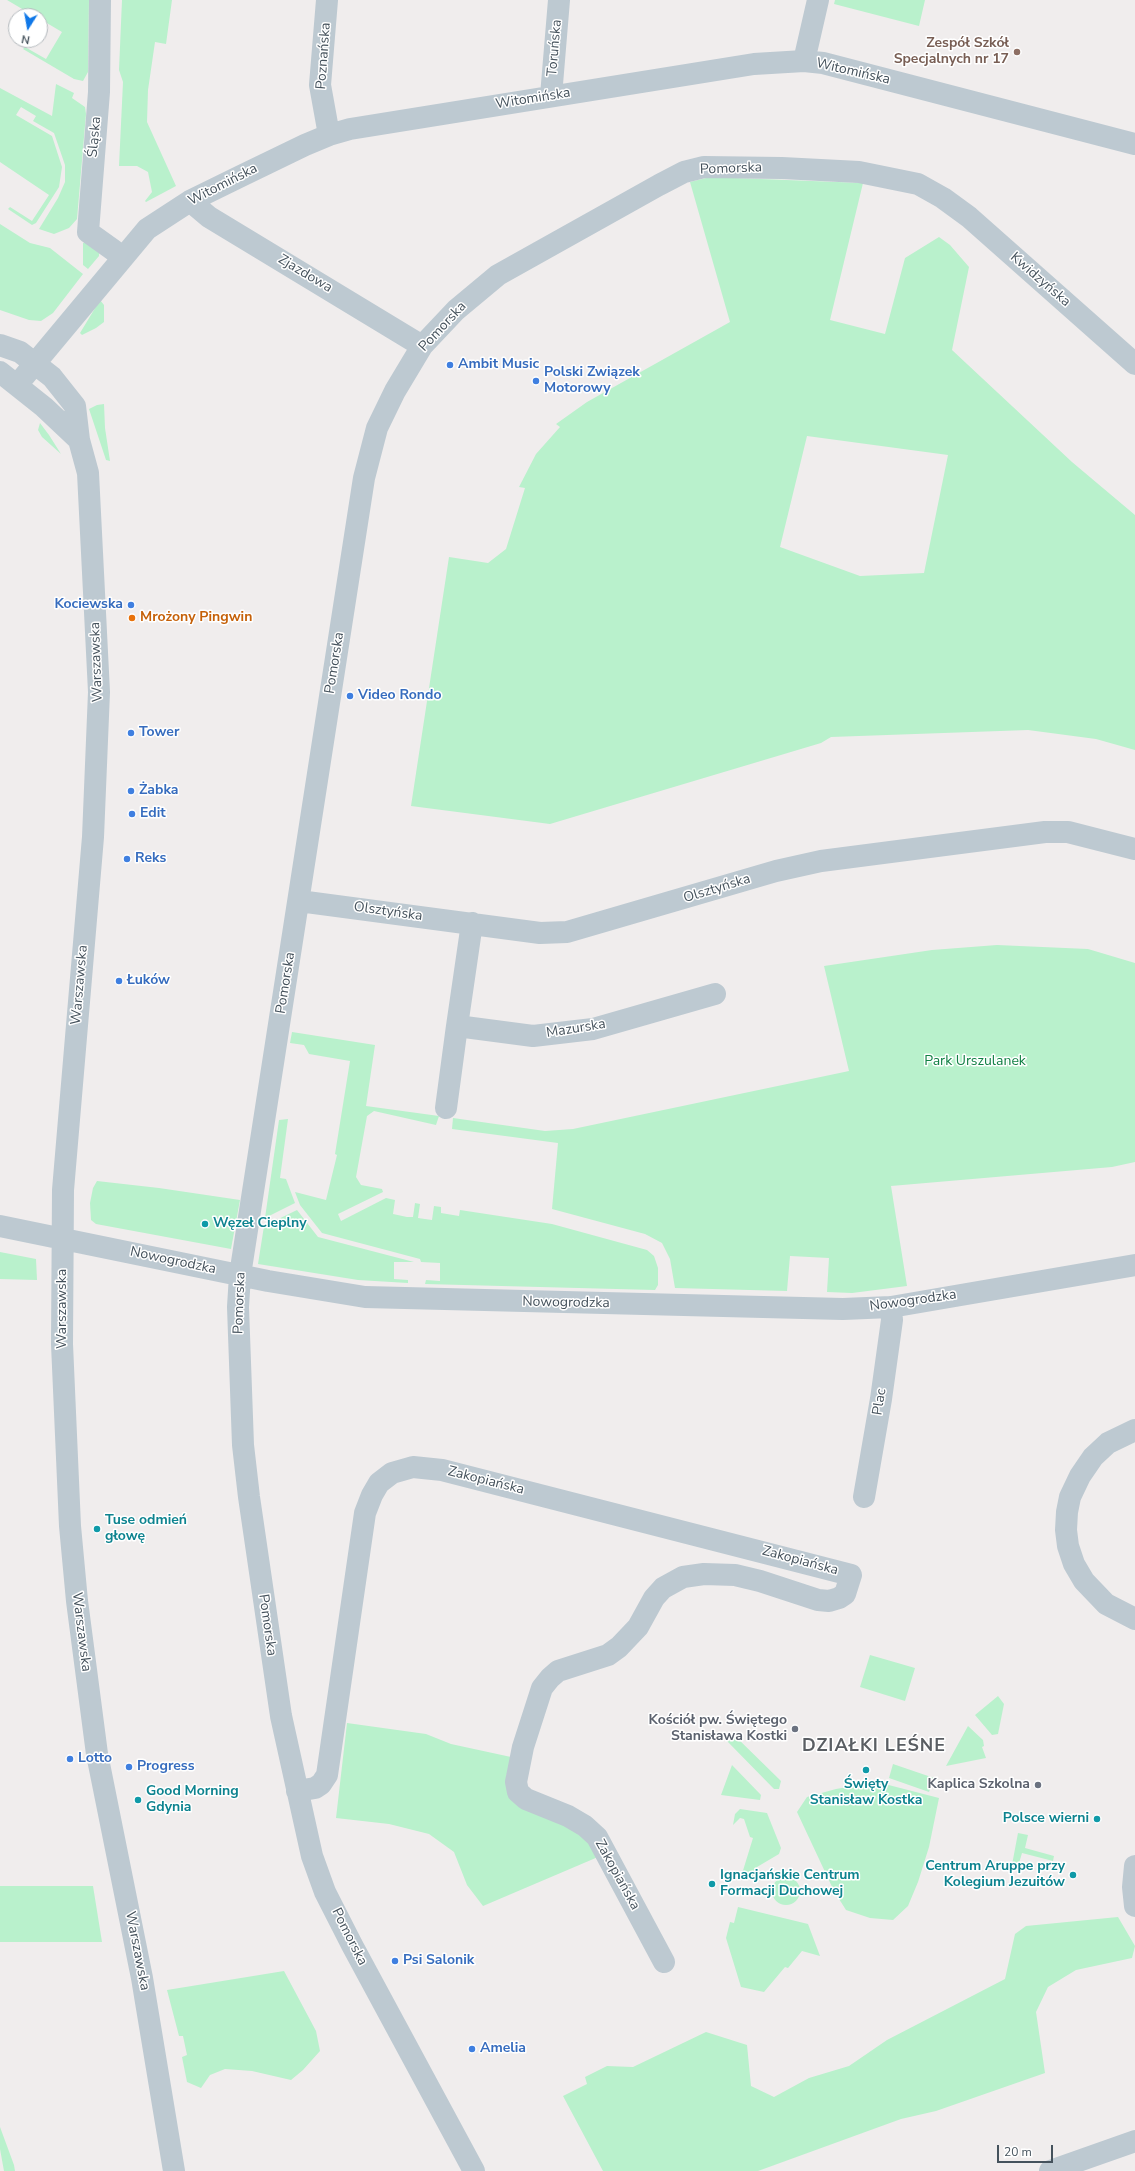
<!DOCTYPE html>
<meta charset="utf-8">
<style>
body{margin:0}
#map{position:relative;width:1135px;height:2171px;overflow:hidden;background:#f0eded;font-family:"Nunito Sans",sans-serif}
canvas{display:block}
.north{position:absolute;left:8px;top:8px;width:40px;height:40px;box-sizing:border-box;background:#fff;border:1px solid #b5babe;border-radius:50%;rotate:191deg;font-size:11px;font-weight:700;line-height:16px;text-align:center;color:#45525c}
.north::after{content:'';display:block;margin:auto;width:14px;height:18px;background:#1078e8;clip-path:polygon(50% 0,100% 100%,50% 72%,0 100%)}
.scale{position:absolute;left:997px;top:2145px;width:56px;height:18px;box-sizing:border-box;border:2px solid #45525c;border-top:0;padding-left:5px;font-size:12px;line-height:14px;white-space:nowrap;color:#45525c;-webkit-text-stroke:3px #fff;paint-order:stroke}
</style>
<div id="map">
<canvas width="1135" height="2171"></canvas>
<div class="north">N</div>
<div class="scale">20 m</div>
</div>
<script>
const ctx = document.querySelector('canvas').getContext('2d');
ctx.lineJoin = 'round';
function paint(path, color) {
  ctx.fillStyle = color;
  ctx.fill(path, 'evenodd');
}
function toPath(rows) {
  const path = new Path2D();
  for (const r of rows) {
    if (r.length === 3) {
      path.moveTo(r[0] + r[2], r[1]);
      path.arc(r[0], r[1], r[2], 0, 2 * Math.PI);
      continue;
    }
    path.moveTo(r[0], r[1]);
    for (let i = 2; i < r.length; i += 2) path.lineTo(r[i], r[i + 1]);
  }
  return path;
}
function stroke(path, color, width, dash) {
  ctx.strokeStyle = color;
  ctx.lineWidth = width;
  ctx.lineCap = dash ? 'butt' : 'round';
  ctx.setLineDash(dash || []);
  ctx.stroke(path);
}
function write(font, color, halo, rows, align = 'center') {
  ctx.font = font + ' "Nunito Sans",sans-serif';
  ctx.lineWidth = 3;
  ctx.setLineDash([]);
  ctx.textBaseline = 'middle';
  ctx.strokeStyle = halo;
  ctx.fillStyle = color;
  for (const [text, x, y, turn = 0] of rows) {
    ctx.save();
    ctx.translate(x, y);
    ctx.rotate((+turn || 0) * Math.PI / 180);
    ctx.textAlign = isNaN(turn) ? turn : align;
    if (halo) ctx.strokeText(text, 0, 0);
    ctx.fillText(text, 0, 0);
    ctx.restore();
  }
}
paint(toPath([
 [7,0,89,0,88,72,83,81,74,79,23,49,25,47,46,59,62,32,40,19,40,16,34,16],
 [122,0,172,0,166,44,155,42,148,90,147,122,176,186,146,202,145,201,152,192,148,172,137,166,119,166,123,82,119,70],
 [835,0,925,0,919,26,834,4],
 [56,84,74,93,72,98,85,107,86,114,77,219,69,228,54,234,39,229,58,198,65,182,65,165,54,133,33,121,36,116,21,107,16,115,52,136,62,167,59,187,36,223,32,225,8,209,10,207,32,221,49,195,0,162,0,88,52,116],
 [710,177,863,183,830,320,885,334,905,258,939,237,950,245,969,267,952,350,1072,462,1135,515,1135,750,1096,739,1028,730,831,737,821,743,550,824,411,806,449,557,488,563,506,549,525,488,519,487,536,454,560,427,556,424,587,402,730,322,690,182],
 [807,436,948,455,924,573,860,576,780,547],
 [0,224,30,243,50,248,83,274,53,313,41,321,29,320,0,310],
 [86,242,99,252,99,256,88,269,83,265,83,243],
 [100,300,104,305,104,322,96,328,82,335,80,333],
 [104,404,105,428,110,461,106,460,89,409,97,405],
 [40,423,49,435,61,454,42,437,38,430],
 [997,945,1088,949,1135,963,1135,1162,1112,1167,891,1186,907,1286,852,1293,827,1292,829,1258,790,1256,787,1291,675,1288,670,1259,662,1243,645,1234,552,1209,558,1143,452,1129,453,1118,545,1131,573,1129,849,1071,824,966,932,950],
 [292,1032,375,1045,366,1106,439,1116,436,1125,374,1111,367,1116,356,1177,361,1185,382,1189,383,1192,338,1214,341,1221,386,1198,395,1200,393,1214,407,1217,413,1217,415,1203,420,1204,418,1218,432,1220,434,1206,441,1207,441,1213,459,1216,460,1210,552,1224,647,1250,654,1256,658,1268,658,1285,655,1290,425,1284,426,1280,440,1281,440,1263,421,1262,420,1259,322,1233,300,1205,295,1192,326,1200,337,1155,335,1154,350,1061,309,1054,304,1045,290,1043],
 [288,1119,280,1178,286,1179,295,1203,265,1218,279,1120],
 [97,1181,159,1188,240,1200,231,1249,96,1224,91,1220,90,1203,93,1188],
 [297,1210,318,1237,414,1262,394,1262,394,1279,408,1280,408,1283,358,1280,258,1264,264,1226],
 [0,1252,36,1259,37,1280,0,1279],
 [870,1655,915,1668,905,1701,860,1687],
 [998,1696,1004,1704,998,1734,992,1735,975,1715],
 [347,1723,426,1734,451,1744,511,1757,506,1778,585,1837,598,1857,483,1906,467,1885,454,1852,429,1834,389,1824,336,1818],
 [968,1726,983,1740,984,1746,982,1747,986,1758,946,1766],
 [732,1733,781,1781,779,1789,774,1789,727,1741,727,1739],
 [893,1764,934,1778,929,1792,889,1778],
 [732,1765,761,1795,760,1800,721,1795],
 [877,1782,939,1798,929,1847,918,1882,908,1906,893,1920,870,1918,846,1910,834,1891,797,1812,807,1797,836,1789],
 [740,1809,767,1813,781,1848,779,1854,757,1867,754,1877,751,1879,741,1877,753,1838,750,1837,744,1819,740,1818,733,1825,735,1814],
 [1018,1833,1028,1835,1025,1848,1054,1856,1053,1861,1022,1853,1017,1870,1011,1870],
 [786,1891,14],
 [0,1886,93,1886,102,1942,0,1942],
 [738,1907,808,1924,820,1956,802,1951,788,1968,785,1967,764,1992,741,1987,726,1938,730,1922,734,1923],
 [1118,1917,1135,1946,1132,1958,1076,1970,1048,1987,1036,2012,1045,2073,936,2111,901,2119,758,2171,603,2171,563,2096,587,2084,585,2077,607,2066,633,2067,706,2032,747,2045,751,2086,774,2097,809,2078,849,2066,887,2040,1005,1979,1015,1934,1026,1926],
 [284,1971,316,2031,320,2051,303,2070,291,2080,252,2071,225,2069,210,2075,201,2088,187,2082,182,2057,187,2055,183,2036,179,2036,167,1990],
 [0,2127,14,2165,15,2171,4,2171,0,2149]
]), '#b9f1cc');
stroke(toPath([
 [100,0,99,92,88,232,123,257],
 [327,0,320,85,329,135],
 [804,61,818,0],
 [551,96,559,0],
 [190,201,209,217,422,346],
 [0,345,20,352,52,377,75,406,79,440,88,473,99,692,93,837,63,1190,62,1344,70,1526,77,1601,97,1754,142,1978,174,2171],
 [0,372,44,407,79,440],
 [17,385,147,229,190,201,241,176,305,145,329,135,350,129,754,64,804,61,823,63,1135,144],
 [299,901,540,933,567,932,776,871,821,861,1045,832,1068,832,1135,849],
 [472,923,457,1026,533,1036,593,1029,715,994],
 [446,1108,457,1026],
 [0,1226,268,1281,365,1297,843,1309,891,1307,1135,1265],
 [1135,1430,1108,1443,1093,1457,1080,1476,1070,1497,1067,1512,1066,1530,1068,1546,1074,1564,1084,1581,1106,1604,1135,1619],
 [864,1497,881,1399,892,1320,891,1307],
 [297,1791,315,1788,321,1784,327,1775,365,1513,372,1495,379,1483,392,1473,413,1467,442,1470,851,1575,845,1594,839,1598,829,1601,818,1600,760,1581,735,1575,704,1574,683,1577,663,1588,654,1598,638,1627,619,1647,608,1655,558,1671,550,1678,542,1688,523,1747,516,1782,518,1792,526,1799,568,1816,585,1826,597,1837,664,1962],
 [1135,1866,1133,1887,1135,1906],
 [474,2171,352,1945,325,1892,312,1856,281,1716,249,1497,243,1445,238,1307,240,1275,364,478,377,428,395,391,422,346,456,310,498,275,659,185,684,172,704,167,782,168,859,172,918,184,943,198,969,217,1135,364],
 [1050,2171,1135,2141]
]), '#bdc9d1', 22);
for (const [x, y, r, color] of [
 [1017,52,4,"#8d6e63"],
 [450,365,4,"#3f7fe0"],
 [536,381,4,"#3f7fe0"],
 [131,605,4,"#3f7fe0"],
 [132,618,4,"#e8710a"],
 [350,696,4,"#3f7fe0"],
 [131,733,4,"#3f7fe0"],
 [131,791,4,"#3f7fe0"],
 [132,814,4,"#3f7fe0"],
 [127,859,4,"#3f7fe0"],
 [119,981,4,"#3f7fe0"],
 [205,1224,4,"#0f9aa8"],
 [97,1529,4,"#0f9aa8"],
 [795,1729,4,"#6b7280"],
 [70,1759,4,"#3f7fe0"],
 [129,1767,4,"#3f7fe0"],
 [866,1770,4,"#0f9aa8"],
 [1038,1785,4,"#6b7280"],
 [138,1800,4,"#0f9aa8"],
 [1097,1819,4,"#0f9aa8"],
 [1073,1875,4,"#0f9aa8"],
 [712,1884,4,"#0f9aa8"],
 [395,1961,4,"#3f7fe0"],
 [472,2049,4,"#3f7fe0"]
]) {
  const dot = new Path2D();
  dot.arc(x, y, r, 0, 2 * Math.PI);
  ctx.fillStyle = color;
  ctx.fill(dot);
  stroke(dot, '#fff', 1.5);
}
write('bold 14px', '#785e54', '#fff', [
 ["Zespół Szkół",1009,44],
 ["Specjalnych nr 17",1009,60]
], 'right');
write('14px', '#45525c', '#fff', [
 ["Toruńska",555,48,-85],
 ["Poznańska",324,56,-86],
 ["Witomińska",853,72,13],
 ["Witomińska",533,99,-9],
 ["Śląska",95,137,-85],
 ["Pomorska",731,169,-2],
 ["Witomińska",223,185,-27],
 ["Zjazdowa",305,274,31],
 ["Kwidzyńska",1040,280,41],
 ["Pomorska",443,327,-47],
 ["Warszawska",97,662,-92],
 ["Pomorska",335,663,-81],
 ["Olsztyńska",717,889,-17],
 ["Olsztyńska",388,912,8],
 ["Pomorska",286,983,-81],
 ["Warszawska",80,985,-85],
 ["Mazurska",576,1029,-9],
 ["Nowogrodzka",173,1261,12],
 ["Nowogrodzka",913,1301,-8],
 ["Pomorska",240,1303,-88],
 ["Nowogrodzka",566,1303,1],
 ["Warszawska",63,1309,-90],
 ["Plac",880,1402,-81],
 ["Zakopiańska",486,1481,14],
 ["Zakopiańska",800,1561,15],
 ["Pomorska",267,1625,82],
 ["Warszawska",81,1632,83],
 ["Zakopiańska",617,1875,61],
 ["Pomorska",349,1937,63],
 ["Warszawska",137,1951,79]
]);
write('bold 14px', '#366cbe', '#fff', [
 ["Ambit Music",458,365],
 ["Polski Związek",544,373],
 ["Motorowy",544,389],
 ["Kociewska",123,605,"right"],
 ["Video Rondo",358,696],
 ["Tower",139,733],
 ["Żabka",139,791],
 ["Edit",140,814],
 ["Reks",135,859],
 ["Łuków",127,981],
 ["Lotto",78,1759],
 ["Progress",137,1767],
 ["Psi Salonik",403,1961],
 ["Amelia",480,2049]
], 'left');
write('bold 14px', '#c56008', '#fff', [
 ["Mrożony Pingwin",140,618]
], 'left');
write('14px', '#128145', '#fff', [
 ["Park Urszulanek",975,1062]
]);
write('bold 14px', '#0d838f', '#fff', [
 ["Węzeł Cieplny",213,1224],
 ["Tuse odmień",105,1521],
 ["głowę",105,1537],
 ["Święty",866,1785,"center"],
 ["Stanisław Kostka",866,1801,"center"],
 ["Good Morning",146,1792],
 ["Gdynia",146,1808],
 ["Polsce wierni",1089,1819,"right"],
 ["Centrum Aruppe przy",1065,1867,"right"],
 ["Kolegium Jezuitów",1065,1883,"right"],
 ["Ignacjańskie Centrum",720,1876],
 ["Formacji Duchowej",720,1892]
], 'left');
write('bold 14px', '#5b616d', '#fff', [
 ["Kościół pw. Świętego",787,1721],
 ["Stanisława Kostki",787,1737],
 ["Kaplica Szkolna",1030,1785]
], 'right');
ctx.letterSpacing = '1px';
write('bold 18px', '#5a5e63', '#fff', [
 ["DZIAŁKI LEŚNE",874,1747]
]);
ctx.letterSpacing = '0px';
</script>
